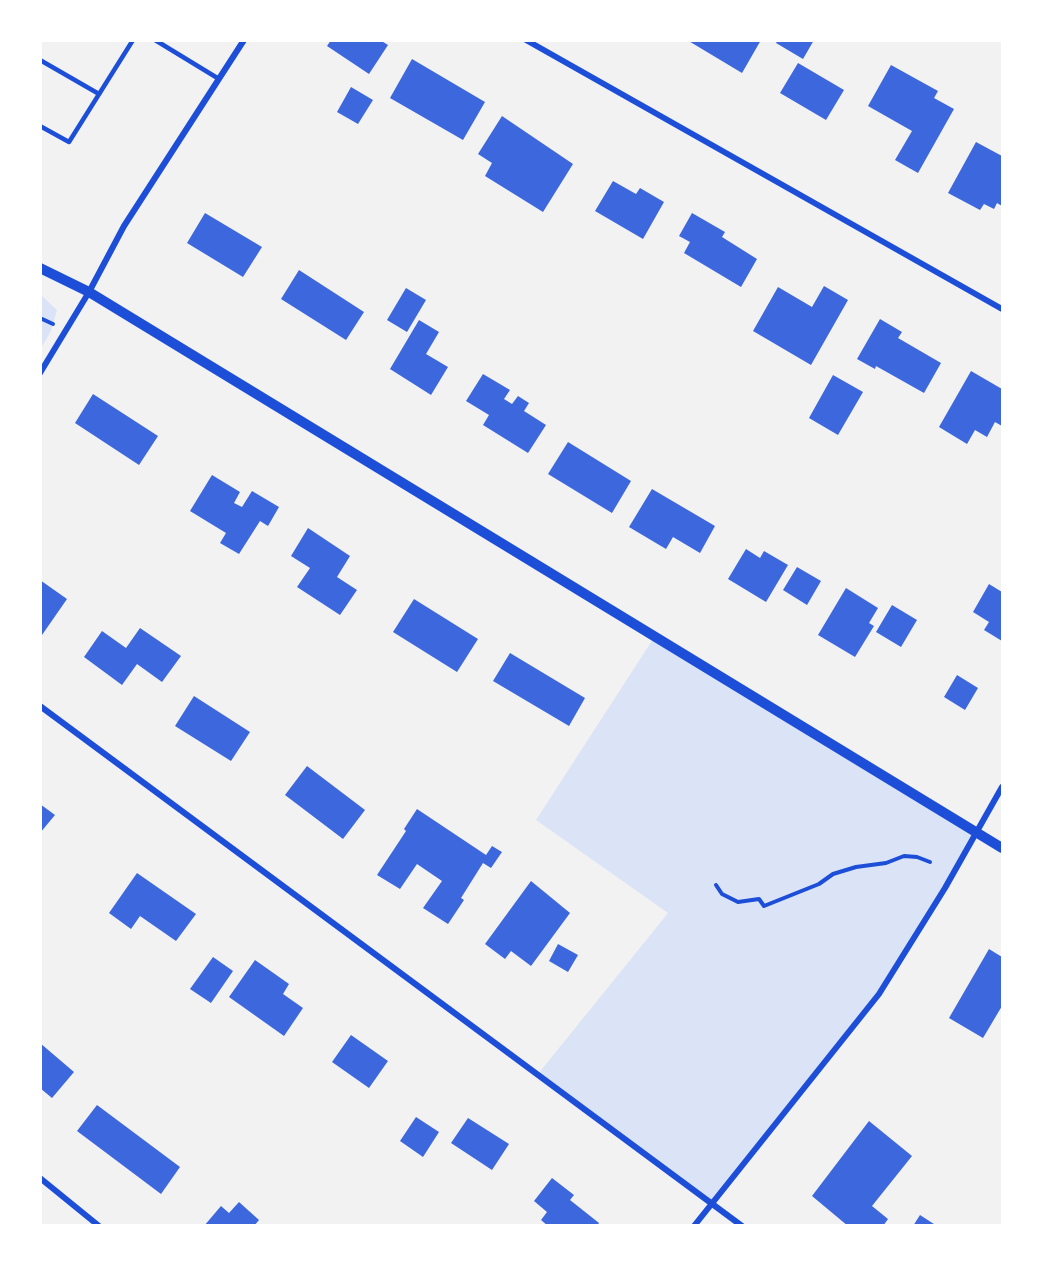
<!DOCTYPE html>
<style>
body{margin:0}
#map{position:relative;width:1043px;height:1266px;overflow:hidden;background:#f2f2f2;font-family:"Fira Sans",sans-serif}
canvas{display:block}
.frame{position:absolute;inset:0;border:42px solid #fff;pointer-events:none}
</style>
<div id="map">
<canvas width="1043" height="1266"></canvas>
<div class="frame"></div>
</div>
<script>
const ctx = document.querySelector('canvas').getContext('2d');
ctx.lineJoin = 'round';
function paint(path, color) {
  ctx.fillStyle = color;
  ctx.fill(path, 'evenodd');
}
function toPath(rows) {
  const path = new Path2D();
  for (const r of rows) {
    path.moveTo(r[0], r[1]);
    for (let i = 2; i < r.length; i += 2) path.lineTo(r[i], r[i + 1]);
  }
  return path;
}
function stroke(path, color, width, dash) {
  ctx.strokeStyle = color;
  ctx.lineWidth = width;
  ctx.lineCap = dash ? 'butt' : 'round';
  ctx.setLineDash(dash || []);
  ctx.stroke(path);
}
paint(toPath([
 [41,295,57,310,51,331,41,348],
 [655,636,977,833,879,994,712,1203,538,1074,668,913,536,820]
]), '#dbe4f7');
paint(toPath([
 [331,40,380,40,388,45,369,74,327,46],
 [687,40,761,40,742,73],
 [778,40,814,40,803,59,776,43],
 [412,59,485,102,463,140,390,98],
 [798,63,844,90,826,120,780,93],
 [891,65,938,91,934,98,954,109,918,173,895,160,912,131,868,106],
 [351,87,373,100,358,124,337,112],
 [502,116,573,164,543,212,485,176,492,163,478,154],
 [976,142,1002,156,1002,206,997,203,994,209,984,204,980,210,948,193],
 [613,181,636,194,640,188,664,202,643,239,595,211],
 [205,213,262,247,243,277,187,243],
 [692,213,725,232,722,237,757,259,741,287,684,253,690,242,679,236],
 [299,270,364,312,346,340,281,299],
 [824,286,848,300,811,365,753,331,778,287,812,307],
 [406,288,426,300,407,332,387,320],
 [880,319,902,332,898,338,941,363,924,393,876,366,875,369,857,359],
 [419,320,439,332,426,354,448,367,431,395,390,369],
 [971,371,1002,389,1002,426,995,422,987,437,975,430,967,444,939,427],
 [483,374,510,390,504,399,512,404,518,396,529,403,524,411,546,425,528,453,483,425,489,415,466,401],
 [833,375,863,392,838,435,809,418],
 [93,394,158,436,139,465,75,423],
 [568,442,631,481,612,513,548,474],
 [212,475,240,492,234,503,242,507,252,491,279,507,268,526,260,521,239,554,220,543,226,533,190,511],
 [652,489,715,526,700,553,673,537,666,549,629,527],
 [308,528,350,556,337,577,357,590,340,615,297,587,310,568,291,556],
 [746,549,760,558,764,551,788,565,766,602,728,579],
 [797,567,821,581,807,605,783,590],
 [40,580,67,599,42,635,40,633],
 [989,584,1002,592,1002,641,984,630,989,622,973,612],
 [846,588,878,608,869,623,874,626,855,657,818,635],
 [414,599,478,639,457,672,393,632],
 [892,605,917,620,901,647,876,632],
 [140,628,181,656,162,682,137,664,122,685,84,657,102,631,126,648],
 [510,653,585,698,569,726,493,681],
 [957,675,978,688,965,710,944,697],
 [194,696,250,732,231,761,175,726],
 [307,766,365,810,343,839,285,795],
 [40,804,55,815,40,833],
 [417,809,486,855,492,846,502,852,491,868,483,863,461,898,464,900,448,924,423,908,442,881,417,864,400,889,377,875,406,831,404,829],
 [137,873,196,914,176,941,140,916,131,929,109,913],
 [531,881,570,913,531,966,511,951,505,959,485,944],
 [558,944,578,955,568,972,549,961],
 [989,949,1002,957,1002,1006,983,1038,949,1018],
 [213,957,233,971,211,1003,190,989],
 [255,960,289,984,283,994,303,1008,284,1036,229,997],
 [351,1035,388,1061,369,1088,332,1062],
 [40,1043,74,1072,52,1098,40,1088],
 [97,1105,180,1167,161,1194,77,1131],
 [416,1117,439,1132,423,1157,400,1141],
 [468,1118,509,1144,492,1170,451,1143],
 [869,1121,912,1156,872,1206,888,1219,883,1226,848,1226,812,1196],
 [552,1178,574,1195,570,1200,599,1223,597,1226,548,1226,541,1220,547,1212,534,1201],
 [239,1202,259,1220,254,1226,204,1226,221,1206,229,1213],
 [920,1215,937,1226,913,1226]
]), '#3d67dc');
stroke(toPath([
 [40,318,53,324],
 [716,885,722,894,738,902,759,899,764,906,819,884,833,874,856,867,886,863,904,856,917,857,930,862]
]), '#1d4ed8', 4);
stroke(toPath([
 [155,40,219,79],
 [40,60,99,94],
 [40,126,69,142,133,40]
]), '#1d4ed8', 4.5);
stroke(toPath([
 [526,40,1002,309],
 [40,373,89,292,124,226,244,40],
 [40,706,742,1226],
 [40,1178,99,1226],
 [694,1226,879,994,945,888,1002,787]
]), '#1d4ed8', 6);
stroke(toPath([
 [40,268,89,292,1002,848]
]), '#1d4ed8', 10);
</script>
